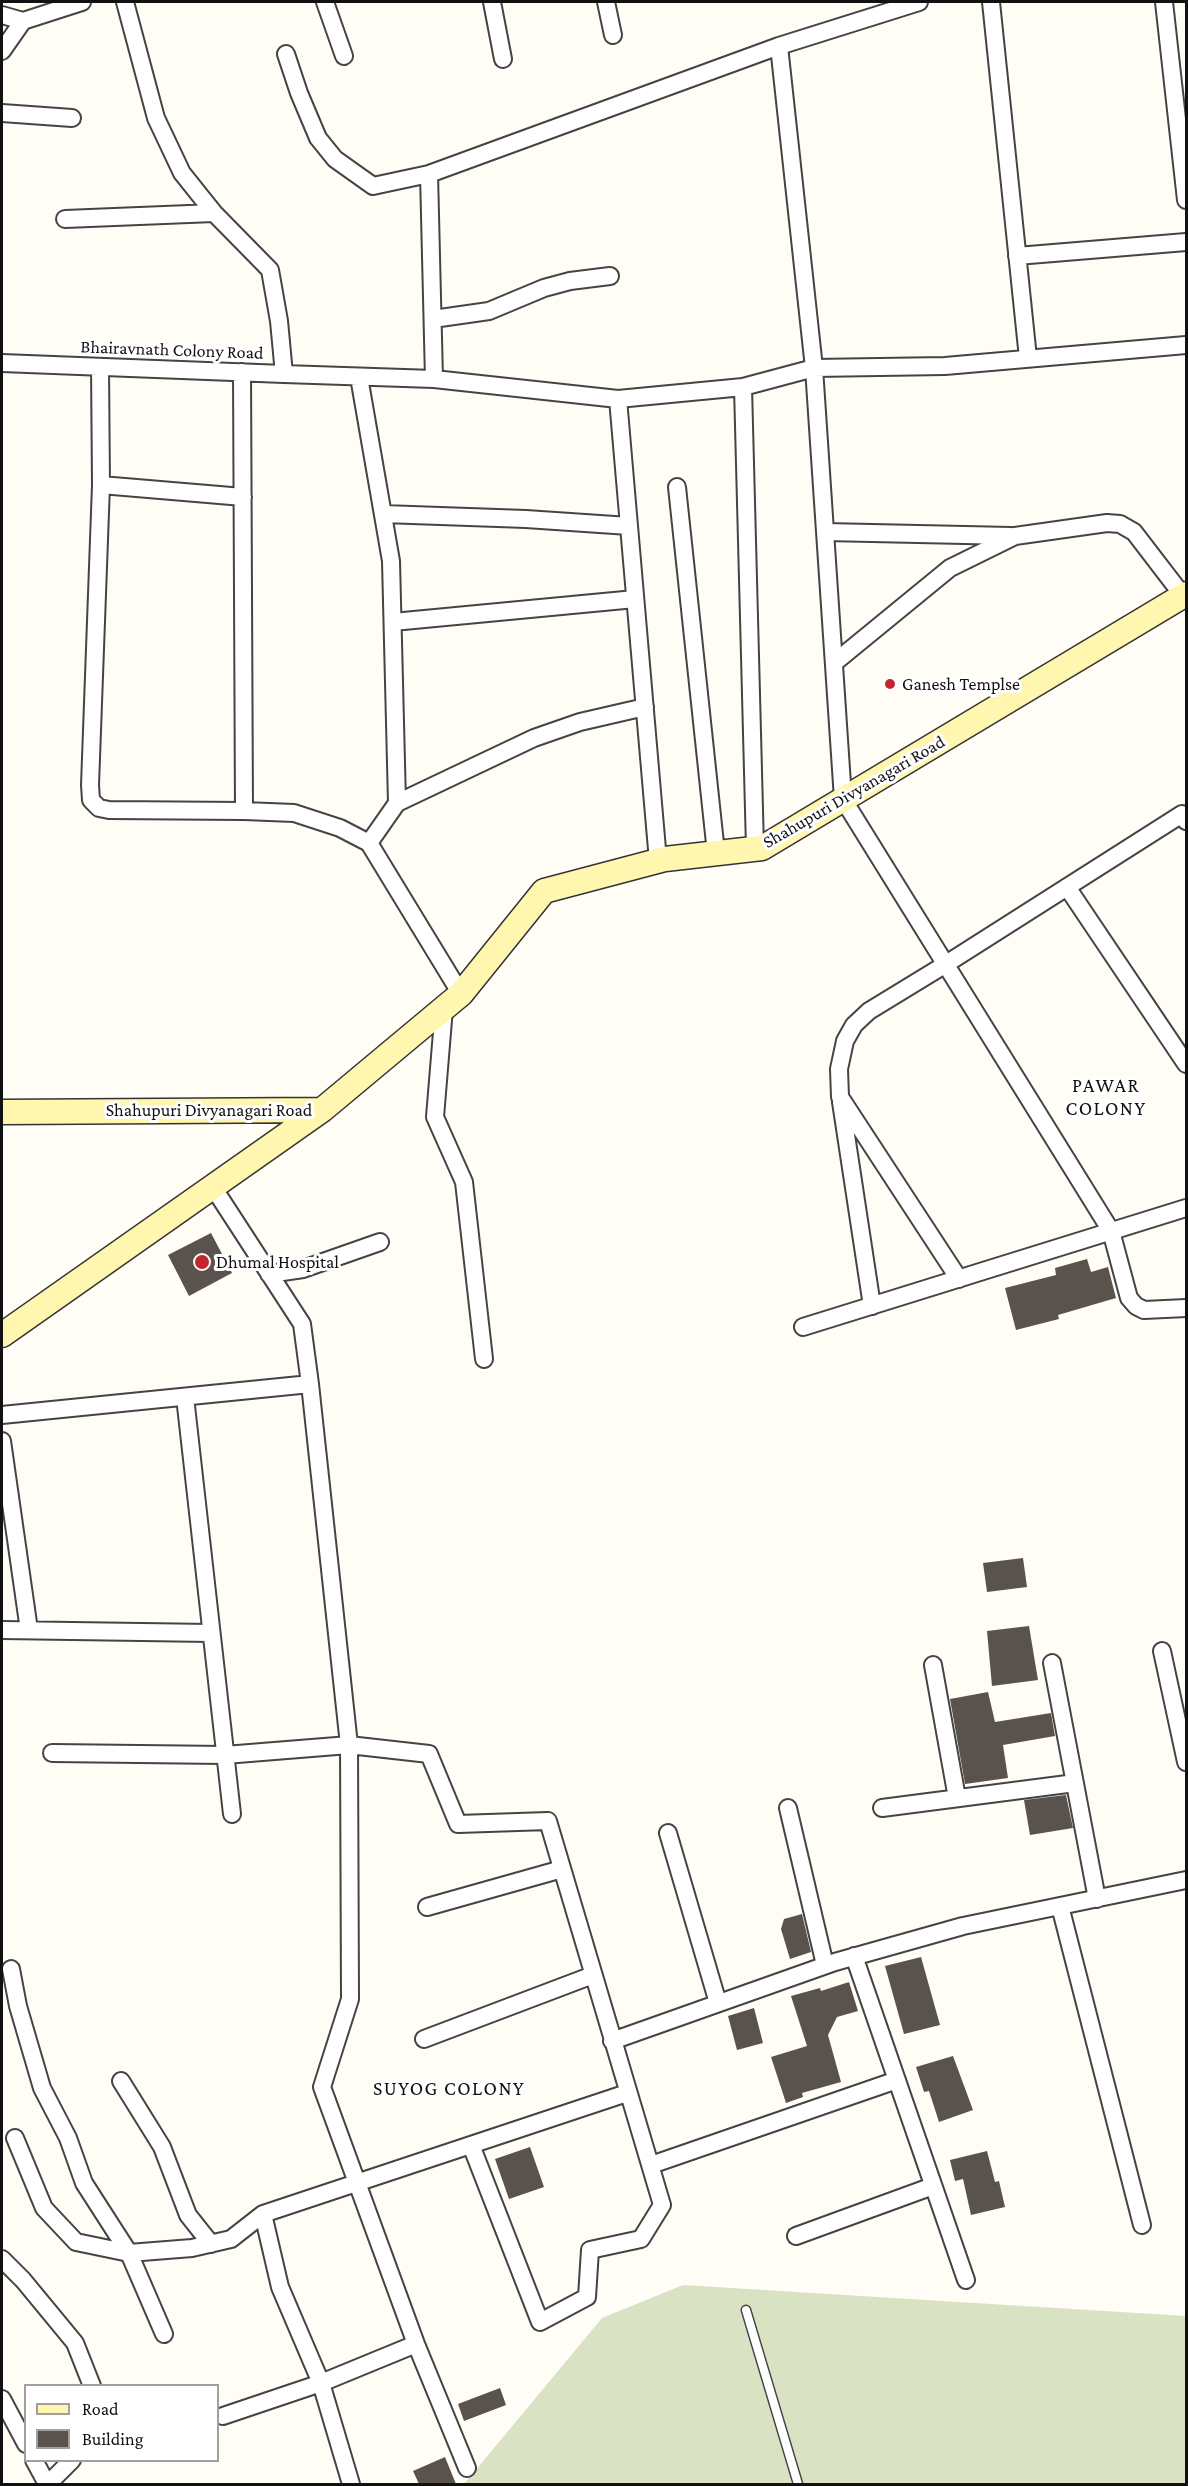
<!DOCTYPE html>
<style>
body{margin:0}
#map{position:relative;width:1188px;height:2486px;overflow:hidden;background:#fffdf5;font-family:"Crimson Pro",serif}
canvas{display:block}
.frame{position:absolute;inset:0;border:3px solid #111;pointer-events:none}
.legend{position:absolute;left:24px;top:2384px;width:195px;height:78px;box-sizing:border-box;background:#fff;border:2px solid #a0a0a0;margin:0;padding:8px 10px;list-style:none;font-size:18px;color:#111}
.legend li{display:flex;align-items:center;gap:12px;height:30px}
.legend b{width:30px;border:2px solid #a0a0a0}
</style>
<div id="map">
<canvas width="1188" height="2486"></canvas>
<div class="frame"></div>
<ul class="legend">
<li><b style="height:8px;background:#fff6b0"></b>Road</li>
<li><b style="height:16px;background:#5a524d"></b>Building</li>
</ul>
</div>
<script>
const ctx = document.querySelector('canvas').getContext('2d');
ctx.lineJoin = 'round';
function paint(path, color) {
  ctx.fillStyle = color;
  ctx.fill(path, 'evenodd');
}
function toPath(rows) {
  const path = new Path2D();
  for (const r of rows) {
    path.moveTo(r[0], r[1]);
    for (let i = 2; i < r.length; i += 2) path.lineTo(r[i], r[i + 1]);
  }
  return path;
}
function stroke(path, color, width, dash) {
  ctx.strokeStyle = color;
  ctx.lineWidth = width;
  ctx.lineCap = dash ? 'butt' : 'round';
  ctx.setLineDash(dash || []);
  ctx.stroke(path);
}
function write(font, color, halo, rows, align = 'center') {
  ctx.font = font + ' "Crimson Pro",serif';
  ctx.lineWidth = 6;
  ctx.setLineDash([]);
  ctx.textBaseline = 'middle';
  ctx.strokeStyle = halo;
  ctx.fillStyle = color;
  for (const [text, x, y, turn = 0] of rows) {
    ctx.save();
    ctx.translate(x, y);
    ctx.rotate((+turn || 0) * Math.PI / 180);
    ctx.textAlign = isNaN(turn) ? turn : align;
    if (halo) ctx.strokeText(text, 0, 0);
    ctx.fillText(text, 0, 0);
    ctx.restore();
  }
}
paint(toPath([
 [683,2285,1186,2316,1186,2484,464,2484,602,2318]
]), '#d9e3c4');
paint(toPath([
 [211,1233,232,1273,189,1296,168,1255],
 [1087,1259,1091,1272,1108,1267,1116,1298,1058,1315,1059,1319,1016,1330,1005,1288,1056,1275,1055,1268],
 [1023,1558,1027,1587,987,1592,983,1563],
 [1029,1626,1038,1680,992,1686,987,1631],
 [988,1692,995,1722,1051,1713,1055,1736,1003,1745,1008,1778,965,1784,950,1699],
 [1066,1795,1073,1828,1030,1835,1024,1800],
 [802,1914,811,1952,790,1959,781,1929,784,1919],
 [921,1957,940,2025,904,2034,885,1966],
 [849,1982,858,2011,837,2017,828,2035,841,2082,802,2093,803,2097,786,2103,771,2057,807,2046,791,1996,820,1988,821,1991],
 [754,2008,763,2043,737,2050,728,2016],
 [953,2056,973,2110,939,2122,929,2091,924,2092,916,2067],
 [530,2147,544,2187,509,2199,495,2159],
 [987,2151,995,2182,999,2181,1005,2207,971,2215,963,2179,955,2181,950,2160],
 [500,2388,506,2405,464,2421,458,2404],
 [445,2457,456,2484,419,2484,413,2471]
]), '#5a524d');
const lane = toPath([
 [746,2310,798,2484]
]);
const street = toPath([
 [325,2,344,56],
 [492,2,503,59],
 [606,2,613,35],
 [991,2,1028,358],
 [1164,2,1186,200],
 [2,15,23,21],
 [779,46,919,2],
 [2,51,23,21,82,2],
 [286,54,299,93,318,138,335,159,373,186,429,174],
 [2,113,72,118],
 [65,219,214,213],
 [1017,256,1186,242],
 [433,319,489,311,544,288,570,281,610,276],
 [2,363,284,374,279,321,270,270,214,213,182,173,156,118,125,2],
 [100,367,101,485,90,785,91,800,99,808,109,810,244,811,242,372],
 [284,374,434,379,429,174,779,46,814,368,945,366,1186,345],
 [359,377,391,561,397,803,369,843],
 [434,379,618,399,658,861],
 [743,387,814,368,843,799,1111,1231,1129,1298,1136,1306,1144,1310,1186,1308],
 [618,399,743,387,755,848],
 [101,485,243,497],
 [677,487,716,853],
 [383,514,526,519,629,526],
 [825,532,1011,536],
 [393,622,635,599],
 [834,663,950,568,1015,536,1107,523,1120,524,1134,532,1183,596],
 [397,803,534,738,580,722,645,707],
 [244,811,294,813,340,828,369,843,461,994],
 [1067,887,1186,1064],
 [444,1008,435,1117,464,1182,484,1359],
 [841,1102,872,1306],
 [213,1187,302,1324,310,1384,349,1745,350,1999,322,2087,416,2344,467,2468],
 [269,1274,303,1269,380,1242],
 [959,1279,840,1097,839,1069,845,1041,854,1025,869,1011,946,964,1182,814,1186,821],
 [803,1327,1186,1208],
 [185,1397,232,1814],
 [2,1415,310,1384],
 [2,1441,29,1630],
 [2,1630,211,1633],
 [1162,1651,1186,1762],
 [1052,1663,1097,1899],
 [933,1665,957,1798],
 [52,1753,225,1755,349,1745,429,1754,458,1824,548,1821,662,2205,641,2239,590,2250,587,2297,540,2322,471,2145],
 [788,1808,825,1965],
 [882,1808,1075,1783],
 [668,1833,718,2003],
 [1060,1906,1142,2225],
 [427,1907,562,1869],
 [854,1956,966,2280],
 [11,1969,18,2006,42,2088,68,2138,84,2183,129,2253,164,2334],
 [424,2039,593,1975],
 [612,2041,835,1962,963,1926,1186,1880],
 [121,2081,162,2147,188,2215,211,2244],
 [15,2138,44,2208,76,2242,129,2253,192,2248,231,2239,263,2214,627,2093],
 [651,2165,897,2080],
 [263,2214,280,2287,321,2383,351,2484],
 [796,2236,933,2186],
 [2,2259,23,2280,75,2343,92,2386],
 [2,2399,26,2444],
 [223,2416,321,2383,416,2344],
 [34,2460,47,2484],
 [48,2484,72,2460]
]);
const secondary = toPath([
 [2,1112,322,1110,461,994,544,891,665,859,762,848,1186,594],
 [2,1335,322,1110]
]);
stroke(lane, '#444', 11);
stroke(street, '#444', 20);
stroke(secondary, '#333', 27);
stroke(lane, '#fff', 8);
stroke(street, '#fff', 16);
stroke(secondary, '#fff6b0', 24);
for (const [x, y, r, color] of [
 [890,684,6,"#c4262e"],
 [202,1262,8,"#c4262e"]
]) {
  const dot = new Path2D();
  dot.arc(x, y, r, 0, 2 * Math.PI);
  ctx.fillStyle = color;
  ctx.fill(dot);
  stroke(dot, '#fff', 2);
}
write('18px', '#111', '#fff', [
 ["Bhairavnath Colony Road",172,350,2],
 ["Shahupuri Divyanagari Road",854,792,-30],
 ["Shahupuri Divyanagari Road",209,1110]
]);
write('18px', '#111', '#fff', [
 ["Ganesh Templse",902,684],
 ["Dhumal Hospital",216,1262]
], 'left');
ctx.letterSpacing = '1.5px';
write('20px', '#111', '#fff', [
 ["PAWAR",1106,1086],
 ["COLONY",1106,1109],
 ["SUYOG COLONY",449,2089]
]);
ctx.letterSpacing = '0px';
</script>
